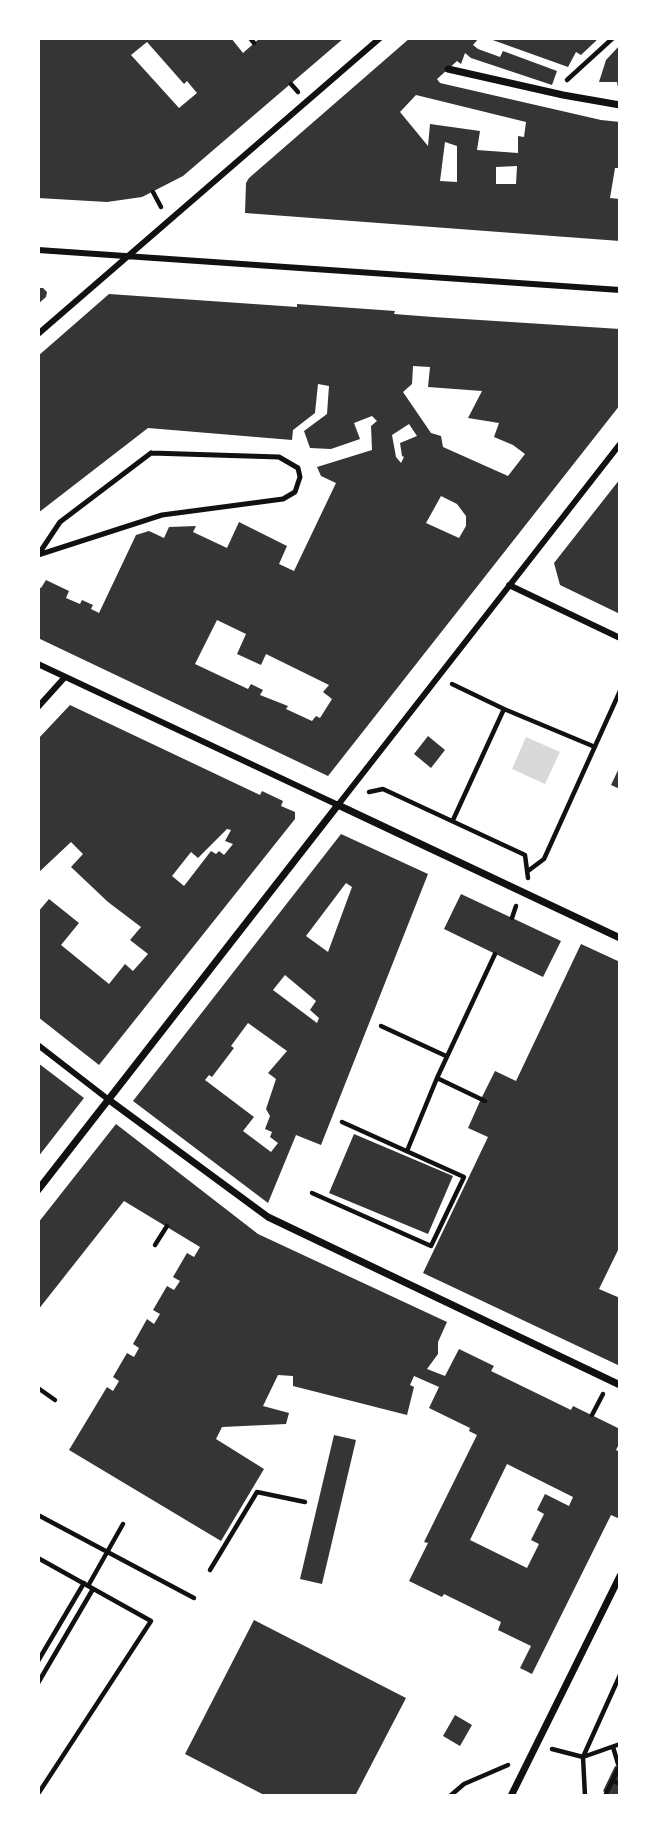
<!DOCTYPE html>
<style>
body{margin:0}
#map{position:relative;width:658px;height:1834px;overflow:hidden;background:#fff;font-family:Signika,sans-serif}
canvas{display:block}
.frame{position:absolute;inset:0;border:40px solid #fff;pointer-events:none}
</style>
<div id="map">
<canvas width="658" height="1834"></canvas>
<div class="frame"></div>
</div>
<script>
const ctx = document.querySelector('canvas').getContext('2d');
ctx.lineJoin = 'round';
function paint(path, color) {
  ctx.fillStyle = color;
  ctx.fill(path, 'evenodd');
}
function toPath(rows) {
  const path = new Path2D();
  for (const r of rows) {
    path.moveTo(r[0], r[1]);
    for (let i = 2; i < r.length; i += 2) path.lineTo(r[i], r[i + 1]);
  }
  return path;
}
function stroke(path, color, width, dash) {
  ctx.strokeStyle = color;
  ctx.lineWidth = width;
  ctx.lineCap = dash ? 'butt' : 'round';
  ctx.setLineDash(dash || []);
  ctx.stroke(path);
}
paint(toPath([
 [526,737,560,752,545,784,512,769]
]), '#d9d9d9');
paint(toPath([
 [38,38,231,38,243,53,260,38,344,38,183,176,142,197,107,202,38,198],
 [147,42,184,84,187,81,197,93,179,108,131,55],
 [410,38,479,38,473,45,478,49,500,57,503,51,557,71,552,85,471,58,465,53,461,64,457,61,437,79,440,83,601,120,620,122,620,168,615,168,610,198,620,199,620,241,245,213,246,183,249,178],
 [416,95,526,122,524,137,518,136,518,153,477,150,480,131,430,124,428,146,400,112],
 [445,142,457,146,457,182,440,181],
 [517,166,516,184,496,184,496,167],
 [487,38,599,38,581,55,576,52,568,67],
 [620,45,620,93,619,93,617,82,599,82,606,60],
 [38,288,43,288,47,292,46,297,38,304],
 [109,294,297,307,297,304,395,311,394,314,433,317,620,329,620,405,328,776,38,638,38,587,41,588,46,580,69,591,66,598,80,604,82,600,93,605,91,609,99,613,136,535,149,531,164,538,169,527,196,526,193,532,227,548,239,522,287,546,279,564,294,571,336,483,321,476,317,467,372,450,371,426,377,421,372,416,354,423,360,439,331,449,310,448,304,431,327,414,329,386,318,384,315,413,293,430,292,440,148,428,38,513,38,356],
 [413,366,430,367,428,387,482,391,468,418,499,423,494,437,513,445,525,454,508,476,443,447,441,436,431,433,403,392,412,384],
 [409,424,417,436,400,443,402,456,404,457,401,463,396,457,392,435],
 [441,496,457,504,466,516,466,526,459,538,426,523],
 [217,620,246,634,237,654,261,665,266,654,329,685,323,692,332,699,320,718,316,716,312,721,286,709,288,706,260,695,263,690,251,684,248,689,195,664],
 [620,479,620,614,560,585,554,563],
 [70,705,260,795,262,791,283,801,281,806,295,812,295,819,99,1065,38,1017,38,912,49,899,79,923,61,945,109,984,125,964,133,971,148,954,130,940,141,927,108,902,71,867,83,854,71,842,38,873,38,739],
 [227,829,231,830,225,841,233,844,224,855,219,851,216,854,211,851,184,886,172,876,191,852,198,858],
 [428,736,445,750,431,768,414,754],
 [620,766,620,789,611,785],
 [341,834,428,874,321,1145,296,1135,268,1203,133,1101],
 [346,883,352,887,328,952,306,936],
 [285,975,316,1001,310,1010,319,1018,317,1023,273,990],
 [248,1023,287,1051,268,1073,276,1079,266,1109,270,1116,265,1129,272,1132,270,1137,278,1143,271,1152,243,1131,254,1117,205,1080,209,1075,212,1077,234,1048,231,1046],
 [461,894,561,941,543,977,444,929],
 [581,944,620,962,620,1246,599,1289,620,1298,620,1366,423,1273,488,1137,468,1128,481,1099,495,1071,516,1081],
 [38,1063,84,1098,38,1157],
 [116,1124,258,1234,447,1322,438,1342,438,1354,427,1369,445,1376,459,1349,494,1366,491,1371,571,1410,573,1406,620,1429,620,1442,616,1450,620,1452,620,1519,611,1515,532,1674,520,1668,531,1646,498,1630,501,1622,444,1594,442,1597,409,1581,428,1543,424,1542,477,1435,469,1431,470,1428,429,1408,439,1387,414,1376,410,1385,414,1387,407,1415,293,1386,293,1376,278,1375,263,1406,289,1413,286,1424,222,1427,216,1439,264,1469,221,1541,69,1450,107,1387,113,1391,119,1381,113,1377,127,1353,134,1357,139,1348,133,1344,147,1319,154,1324,160,1314,153,1310,167,1286,174,1290,180,1281,173,1277,187,1253,194,1257,200,1247,124,1201,38,1310,38,1223],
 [507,1464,573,1497,569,1506,545,1494,537,1510,544,1514,531,1540,539,1544,527,1568,470,1540],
 [354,1134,453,1176,428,1234,329,1193],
 [334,1435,356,1440,322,1584,300,1579],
 [254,1620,406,1698,355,1796,266,1796,185,1754],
 [455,1715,472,1725,460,1746,443,1736],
 [615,1766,620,1768,620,1796,610,1796,603,1791]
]), '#353535');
stroke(toPath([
 [250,38,254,43],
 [567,80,613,38],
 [291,84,298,92],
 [153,192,161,207],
 [452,684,504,709,595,747],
 [369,792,383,789,525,855,528,878],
 [453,820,504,709],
 [528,871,544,859,620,691],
 [512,918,516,906],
 [381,1026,446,1056],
 [437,1078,485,1101],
 [407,1151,437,1078,495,954],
 [312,1193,431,1246,464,1177,342,1122],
 [155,1245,167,1226],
 [38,1388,55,1400],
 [592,1415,603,1394],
 [38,1515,194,1598],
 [38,1558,151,1621,38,1794],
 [210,1570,257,1492,305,1502],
 [88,1586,123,1524],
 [38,1661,84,1583],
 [38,1683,93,1589],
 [552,1749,583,1757,620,1675],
 [613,1781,620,1784],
 [450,1796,464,1784,508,1765],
 [585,1796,583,1757,620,1744],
 [605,1796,619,1767,613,1747]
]), '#111', 4.5);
stroke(toPath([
 [151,453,279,457,298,468,300,477,295,492,283,499,162,515,38,555,60,522,151,453]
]), '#111', 5);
stroke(toPath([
 [38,250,620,290],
 [38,334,380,38],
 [509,585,620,638],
 [38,664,338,805,620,444],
 [38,707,65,677],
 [38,1045,109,1100]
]), '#111', 6);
stroke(toPath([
 [448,69,563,95,620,105],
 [109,1100,268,1217,620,1385],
 [38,1190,338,805,620,938],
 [511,1796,620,1576]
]), '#111', 7);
</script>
